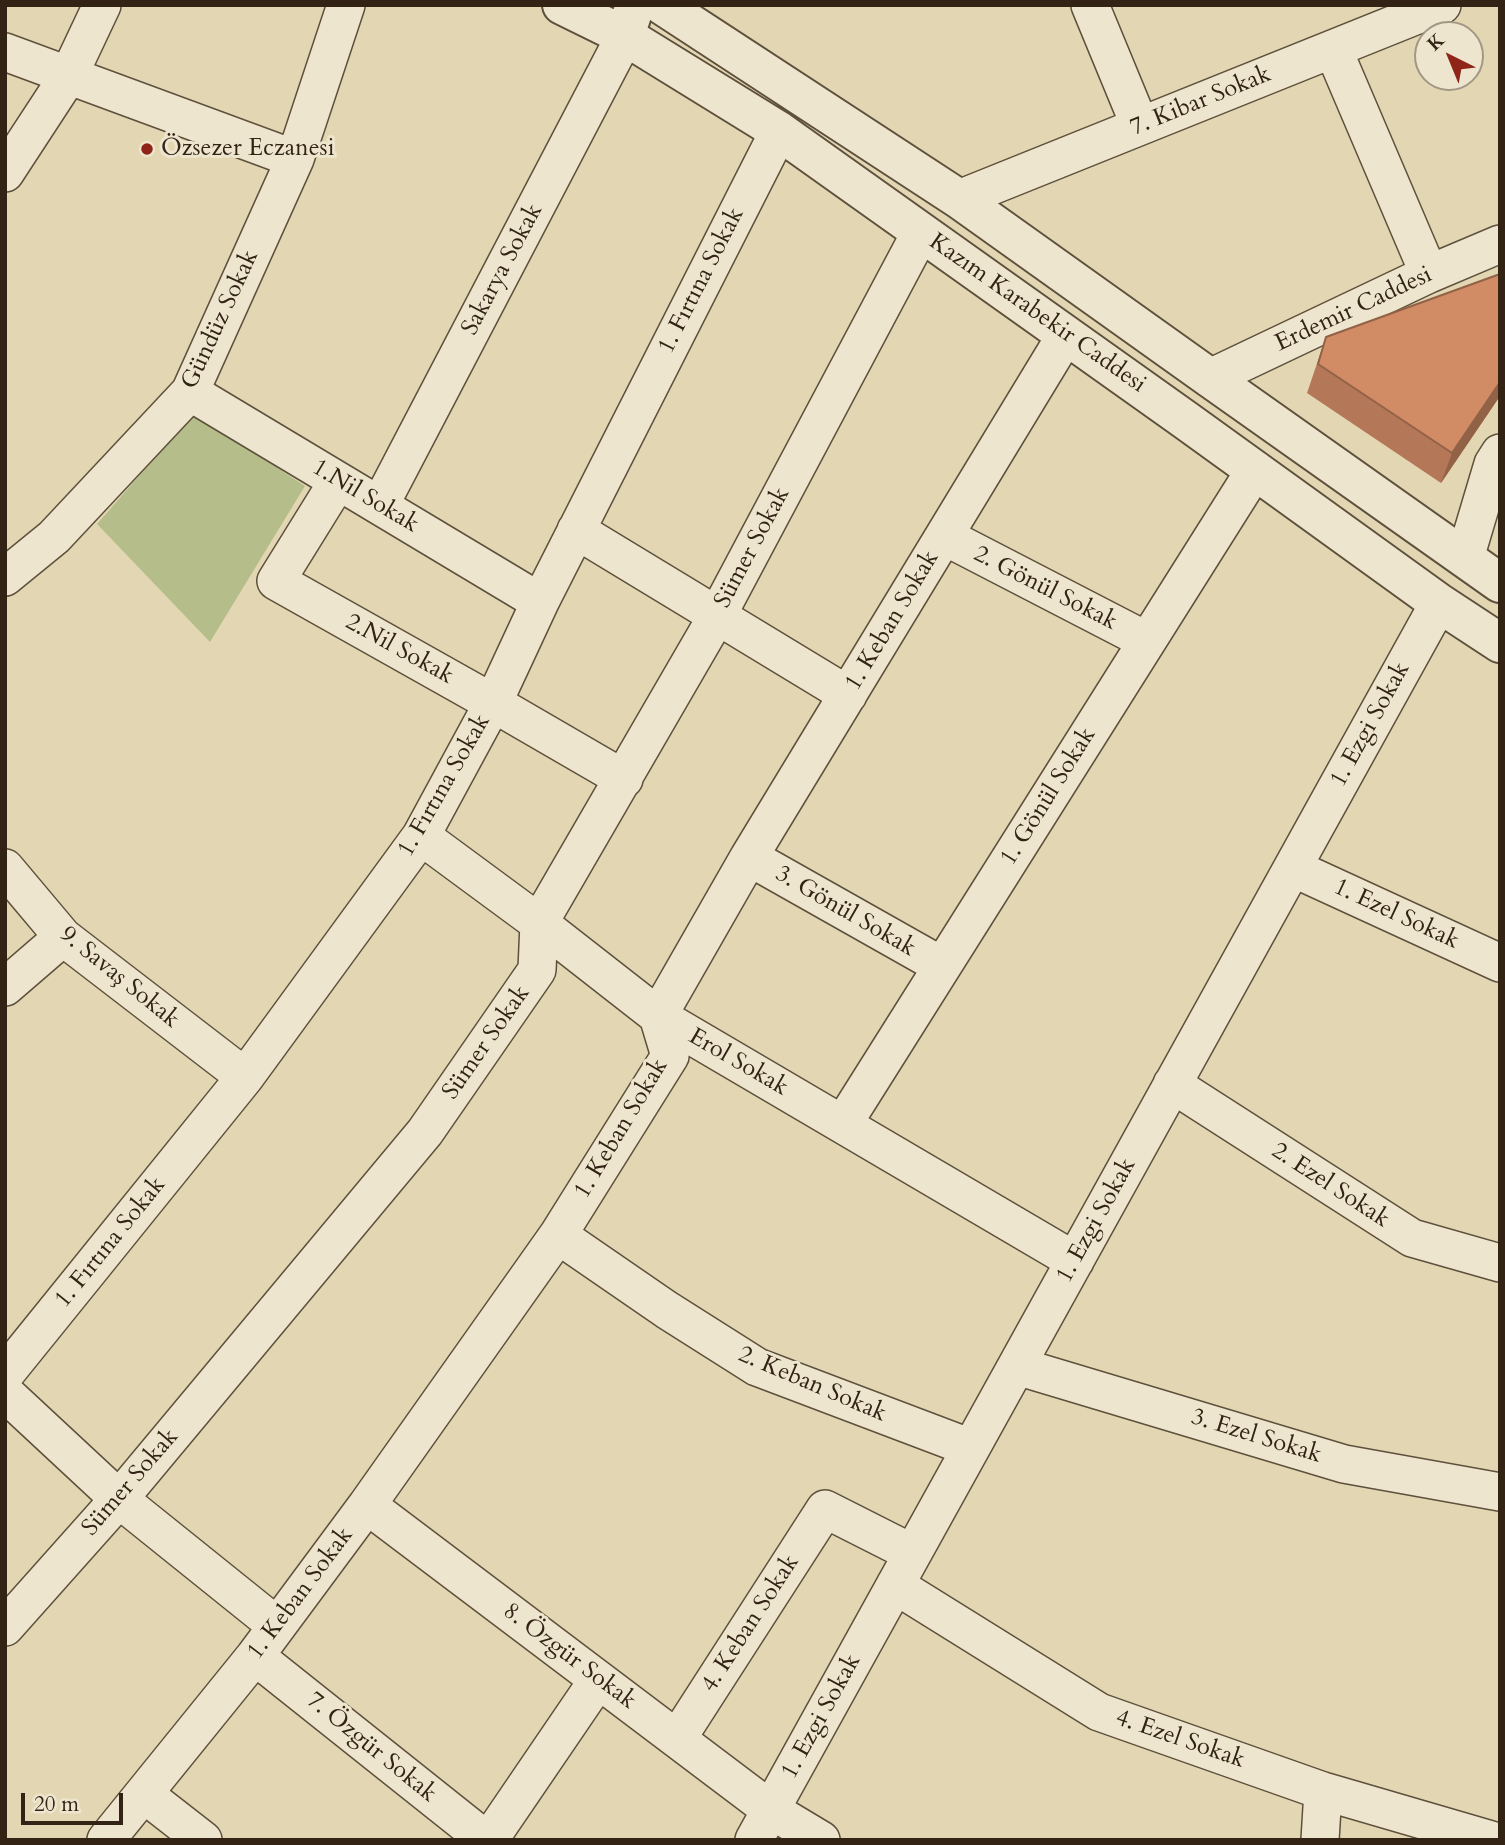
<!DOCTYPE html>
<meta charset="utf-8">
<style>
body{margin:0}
#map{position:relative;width:1505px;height:1845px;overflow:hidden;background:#e3d7b3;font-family:Cardo,serif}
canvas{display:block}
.frame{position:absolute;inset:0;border:7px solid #322314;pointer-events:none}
.north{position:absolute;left:1414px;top:21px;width:70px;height:70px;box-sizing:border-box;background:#ede5ce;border:2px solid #a29784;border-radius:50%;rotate:317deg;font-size:19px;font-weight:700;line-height:28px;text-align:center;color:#322314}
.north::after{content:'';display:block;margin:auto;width:24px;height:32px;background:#8f2418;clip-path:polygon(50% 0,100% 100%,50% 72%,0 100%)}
.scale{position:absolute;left:21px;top:1793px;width:102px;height:32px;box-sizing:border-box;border:4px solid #322314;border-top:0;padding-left:9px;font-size:21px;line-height:24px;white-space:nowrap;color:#322314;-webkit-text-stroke:5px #ede5ce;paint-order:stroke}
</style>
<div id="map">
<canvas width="1505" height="1845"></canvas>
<div class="frame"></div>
<div class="north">K</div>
<div class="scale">20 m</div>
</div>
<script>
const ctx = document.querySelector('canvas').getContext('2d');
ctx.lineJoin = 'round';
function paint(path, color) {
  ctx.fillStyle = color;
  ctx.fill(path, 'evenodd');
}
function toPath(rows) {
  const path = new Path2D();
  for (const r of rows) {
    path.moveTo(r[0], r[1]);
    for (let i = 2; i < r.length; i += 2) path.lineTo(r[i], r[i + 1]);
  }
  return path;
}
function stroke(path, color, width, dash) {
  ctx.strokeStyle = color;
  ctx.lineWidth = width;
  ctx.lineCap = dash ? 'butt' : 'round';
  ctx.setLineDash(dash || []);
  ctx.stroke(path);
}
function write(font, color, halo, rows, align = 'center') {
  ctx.font = font + ' Cardo,serif';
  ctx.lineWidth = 6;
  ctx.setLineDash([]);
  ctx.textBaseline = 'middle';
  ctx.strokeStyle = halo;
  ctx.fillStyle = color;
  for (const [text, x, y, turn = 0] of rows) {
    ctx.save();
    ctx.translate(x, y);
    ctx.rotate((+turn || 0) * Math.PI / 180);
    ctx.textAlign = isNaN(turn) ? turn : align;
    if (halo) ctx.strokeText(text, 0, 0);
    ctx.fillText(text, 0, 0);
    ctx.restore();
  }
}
paint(toPath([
 [194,413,305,486,210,642,97,524]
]), '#b5be8b');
const minor = toPath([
 [1090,5,1140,126],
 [1333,49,1429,274],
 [5,52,295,159],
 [5,173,69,75,102,5],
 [959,199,1442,5],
 [1210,378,1429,274,1500,244],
 [190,392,540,602],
 [338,481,276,581,493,703,624,779],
 [380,505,625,36],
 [576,530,848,695],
 [944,536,1147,641],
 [1465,558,1493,464,1500,453],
 [5,577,54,537,190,392,295,159,346,5],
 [421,836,539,923,658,1016,1075,1261],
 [749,857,942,966],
 [5,868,63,937,245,1077],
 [1293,868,1500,963],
 [5,987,63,937],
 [1172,1084,1412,1238,1500,1263],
 [843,1124,1255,470],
 [558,1235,667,1310,757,1367,971,1448],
 [1017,1366,1344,1464,1500,1492],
 [5,1374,245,1077,421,836,493,703,540,602,779,131],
 [5,1393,119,1499,277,1626],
 [367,1505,771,1810,821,1840],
 [895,1585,1099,1712,1323,1791,1491,1840],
 [5,1627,119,1499,425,1132,537,970,539,923,717,616,921,232],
 [255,1656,486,1840],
 [677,1739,825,1509,912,1553],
 [144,1794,203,1840],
 [106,1840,255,1656,367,1505,558,1235,670,1056,658,1016,749,857,1066,335],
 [489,1840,598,1680],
 [754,1840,1439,603],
 [1320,1840,1323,1791]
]);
const tertiary = toPath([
 [562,5,625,36,779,131,1184,419,1439,603,1500,643],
 [662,5,959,199,1210,378,1500,583],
 [625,36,635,5]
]);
stroke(minor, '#5e503c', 40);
stroke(tertiary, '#5e503c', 42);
stroke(minor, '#ede5ce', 37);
stroke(tertiary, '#ede5ce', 38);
paint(toPath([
 [1326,337,1500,396,1441,483,1307,393]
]), '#b47858');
paint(toPath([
 [1500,382,1500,396,1441,483,1452,453]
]), '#926247');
const building = toPath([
 [1500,274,1500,382,1452,453,1318,364,1326,337,1500,274]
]);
paint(building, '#d18c66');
stroke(building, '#926247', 2);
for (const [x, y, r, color] of [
 [147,149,7,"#8f2418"]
]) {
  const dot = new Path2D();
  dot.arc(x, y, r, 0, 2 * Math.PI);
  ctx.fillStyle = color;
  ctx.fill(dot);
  stroke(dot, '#ede5ce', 2.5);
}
write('24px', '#322314', '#ede5ce', [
 ["7. Kibar Sokak",1201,102,-22],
 ["Sakarya Sokak",503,270,-62],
 ["1. Fırtına Sokak",702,281,-63],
 ["Erdemir Caddesi",1354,310,-25],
 ["Kazım Karabekir Caddesi",1037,314,35],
 ["Gündüz Sokak",221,320,-65],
 ["1.Nil Sokak",365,497,31],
 ["Sümer Sokak",753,548,-62],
 ["2. Gönül Sokak",1045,589,27],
 ["1. Keban Sokak",893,621,-59],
 ["2.Nil Sokak",399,650,29],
 ["1. Ezgi Sokak",1371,725,-61],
 ["1. Fırtına Sokak",445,786,-60],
 ["1. Gönül Sokak",1049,797,-58],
 ["3. Gönül Sokak",845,912,30],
 ["1. Ezel Sokak",1396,915,25],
 ["9. Savaş Sokak",119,978,39],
 ["Sümer Sokak",487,1043,-55],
 ["Erol Sokak",738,1063,30],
 ["1. Keban Sokak",622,1129,-59],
 ["2. Ezel Sokak",1330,1186,33],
 ["1. Ezgi Sokak",1097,1221,-61],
 ["1. Fırtına Sokak",111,1243,-51],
 ["2. Keban Sokak",812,1385,23],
 ["3. Ezel Sokak",1256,1437,17],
 ["Sümer Sokak",131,1483,-49],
 ["1. Keban Sokak",301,1594,-53],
 ["4. Keban Sokak",751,1624,-57],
 ["8. Özgür Sokak",569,1657,37],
 ["1. Ezgi Sokak",822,1717,-61],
 ["4. Ezel Sokak",1180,1740,19],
 ["7. Özgür Sokak",371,1748,39]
]);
write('24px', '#322314', '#ede5ce', [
 ["Özsezer Eczanesi",161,149]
], 'left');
</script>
